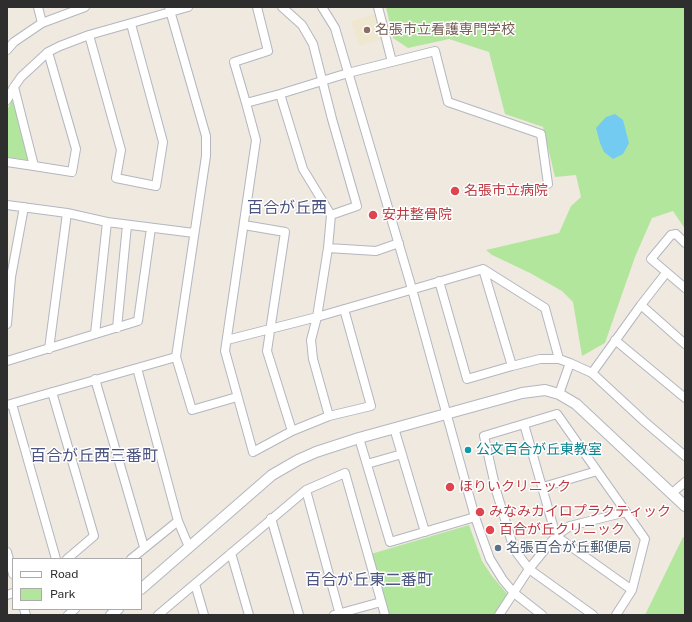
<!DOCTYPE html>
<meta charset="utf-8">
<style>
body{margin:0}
#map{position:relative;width:692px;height:622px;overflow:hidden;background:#efe9e0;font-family:"Public Sans",sans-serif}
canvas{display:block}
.frame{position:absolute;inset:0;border:8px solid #2e2e2e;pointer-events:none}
.legend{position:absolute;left:12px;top:558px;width:130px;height:52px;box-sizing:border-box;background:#fff;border:1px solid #ababab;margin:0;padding:5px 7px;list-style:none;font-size:12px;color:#2e2e2e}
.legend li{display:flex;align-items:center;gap:8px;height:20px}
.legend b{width:20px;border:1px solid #ababab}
</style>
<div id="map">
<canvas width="692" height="622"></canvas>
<div class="frame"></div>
<ul class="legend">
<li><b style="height:5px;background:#fff"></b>Road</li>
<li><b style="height:11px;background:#b3e69d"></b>Park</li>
</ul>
</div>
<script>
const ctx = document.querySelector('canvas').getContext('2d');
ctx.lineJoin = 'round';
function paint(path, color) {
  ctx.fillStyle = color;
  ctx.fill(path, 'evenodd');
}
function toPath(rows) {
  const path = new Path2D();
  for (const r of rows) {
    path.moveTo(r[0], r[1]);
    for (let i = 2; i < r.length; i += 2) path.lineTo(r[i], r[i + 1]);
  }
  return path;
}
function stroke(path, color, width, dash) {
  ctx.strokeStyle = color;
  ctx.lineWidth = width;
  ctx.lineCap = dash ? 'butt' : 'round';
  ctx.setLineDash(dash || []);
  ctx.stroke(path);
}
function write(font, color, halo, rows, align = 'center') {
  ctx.font = font + ' "Public Sans","Noto Sans JP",sans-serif';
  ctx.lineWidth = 3;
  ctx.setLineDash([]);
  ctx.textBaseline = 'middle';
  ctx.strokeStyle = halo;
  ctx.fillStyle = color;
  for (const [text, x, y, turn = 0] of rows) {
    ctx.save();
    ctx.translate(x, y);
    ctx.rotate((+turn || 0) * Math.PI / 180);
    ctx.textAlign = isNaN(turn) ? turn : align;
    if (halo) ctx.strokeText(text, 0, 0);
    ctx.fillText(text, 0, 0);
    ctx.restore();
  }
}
paint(toPath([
 [376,14,383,39,359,46,351,21]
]), '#f0e7d0');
paint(toPath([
 [386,7,685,7,685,229,673,211,652,218,635,257,605,343,582,356,573,302,562,291,530,273,492,255,486,250,559,233,571,206,581,197,576,175,555,177,543,127,505,114,489,52,449,39,408,48,393,38],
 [12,99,27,149,27,160,7,157,7,111],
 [469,525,482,561,492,576,508,595,494,615,388,615,371,554],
 [683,537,685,538,685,615,645,615]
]), '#b3e69d');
paint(toPath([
 [615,114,623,120,629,143,623,154,613,159,604,152,600,143,596,128,606,117]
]), '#73cbf1');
const minor = toPath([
 [38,7,42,23],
 [169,7,206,136,206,156,176,357,192,410,237,397],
 [282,7,302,25,313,44,332,119,357,206,331,215],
 [322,7,335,28,412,289,475,517,482,537,490,559,503,580,514,593,542,615],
 [378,7,392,62],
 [89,35,121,150,116,178,156,186,163,142,131,24],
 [7,50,14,42,42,23,85,7],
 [280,94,303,169,331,215,328,248,317,317,311,340,313,359,329,416],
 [7,100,14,87,21,77,48,52,60,46,89,35,188,7],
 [246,103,234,62,268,51,257,7],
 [7,162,34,166,14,87],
 [34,166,72,172,76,149,48,52],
 [7,205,67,213,107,222,194,233],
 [244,225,285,232,267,351,292,431],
 [685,243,676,234,671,235,651,259,685,288],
 [328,248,376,251,399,243],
 [483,269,512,366],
 [439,281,467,379,512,366,540,359,559,359,570,363,559,394],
 [641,305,685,344],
 [344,309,371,406,329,416,292,431,253,452,225,351,256,140,246,103,280,94,348,73,435,51,448,102,541,134,548,184],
 [7,324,11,277,24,207],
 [117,328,127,225],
 [95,334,107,222],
 [227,340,317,317,483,269,545,308,559,359],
 [615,340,685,398],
 [49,349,67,213],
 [7,361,138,321,151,228],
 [570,363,592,373,645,422,685,456],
 [137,368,178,521,189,547],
 [592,373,641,305,666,273],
 [95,379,144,547],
 [52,392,94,536,67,559],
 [12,404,56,559],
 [7,405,176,357],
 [524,424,556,536,632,590],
 [394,428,425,532],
 [359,438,390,542,475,517],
 [367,464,402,454],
 [543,487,597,471],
 [306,490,340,615],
 [671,494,685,482],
 [271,518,299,615],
 [7,552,13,574],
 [231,553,249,615],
 [131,559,178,521],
 [195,584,204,615],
 [7,595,13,593],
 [24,609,26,615],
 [68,615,75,609],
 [158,615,306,490,345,473,385,615],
 [334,615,381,602],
 [499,615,529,569,556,536,570,526,626,512],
 [593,615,529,569,514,549,496,490,484,436,557,414,645,539,632,590,616,615]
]);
const tertiary = toPath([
 [141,589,272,475,298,460,316,452,359,438,522,393,545,390,559,394,576,404,685,506],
 [111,615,118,609]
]);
stroke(minor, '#b4b6c1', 10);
stroke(tertiary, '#b4b6c1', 12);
stroke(minor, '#fff', 8);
stroke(tertiary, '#fff', 10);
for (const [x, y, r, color] of [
 [367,30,4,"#8d6e63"],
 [455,191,5,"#e0444e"],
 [373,215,5,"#e0444e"],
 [468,450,4,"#0f9aa8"],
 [450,487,5,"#e0444e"],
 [480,512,5,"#e0444e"],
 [490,530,5,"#e0444e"],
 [498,548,4,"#5c6f8a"]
]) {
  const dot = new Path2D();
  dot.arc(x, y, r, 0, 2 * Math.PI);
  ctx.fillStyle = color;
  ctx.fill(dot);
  stroke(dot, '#fff', 1.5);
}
write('14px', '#785e54', '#fff', [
 ["名張市立看護専門学校",375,30]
], 'left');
write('14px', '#be3a42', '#fff', [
 ["名張市立病院",464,191],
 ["安井整骨院",382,215],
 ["ほりいクリニック",459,487],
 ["みなみカイロプラクティック",489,512],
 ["百合が丘クリニック",499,530]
], 'left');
write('14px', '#0d838f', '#fff', [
 ["公文百合が丘東教室",476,450]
], 'left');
write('14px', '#4e5e75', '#fff', [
 ["名張百合が丘郵便局",506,548]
], 'left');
write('16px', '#4c5480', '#fff', [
 ["百合が丘西",287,208],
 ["百合が丘西三番町",94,456],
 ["百合が丘東二番町",369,580]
]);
</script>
